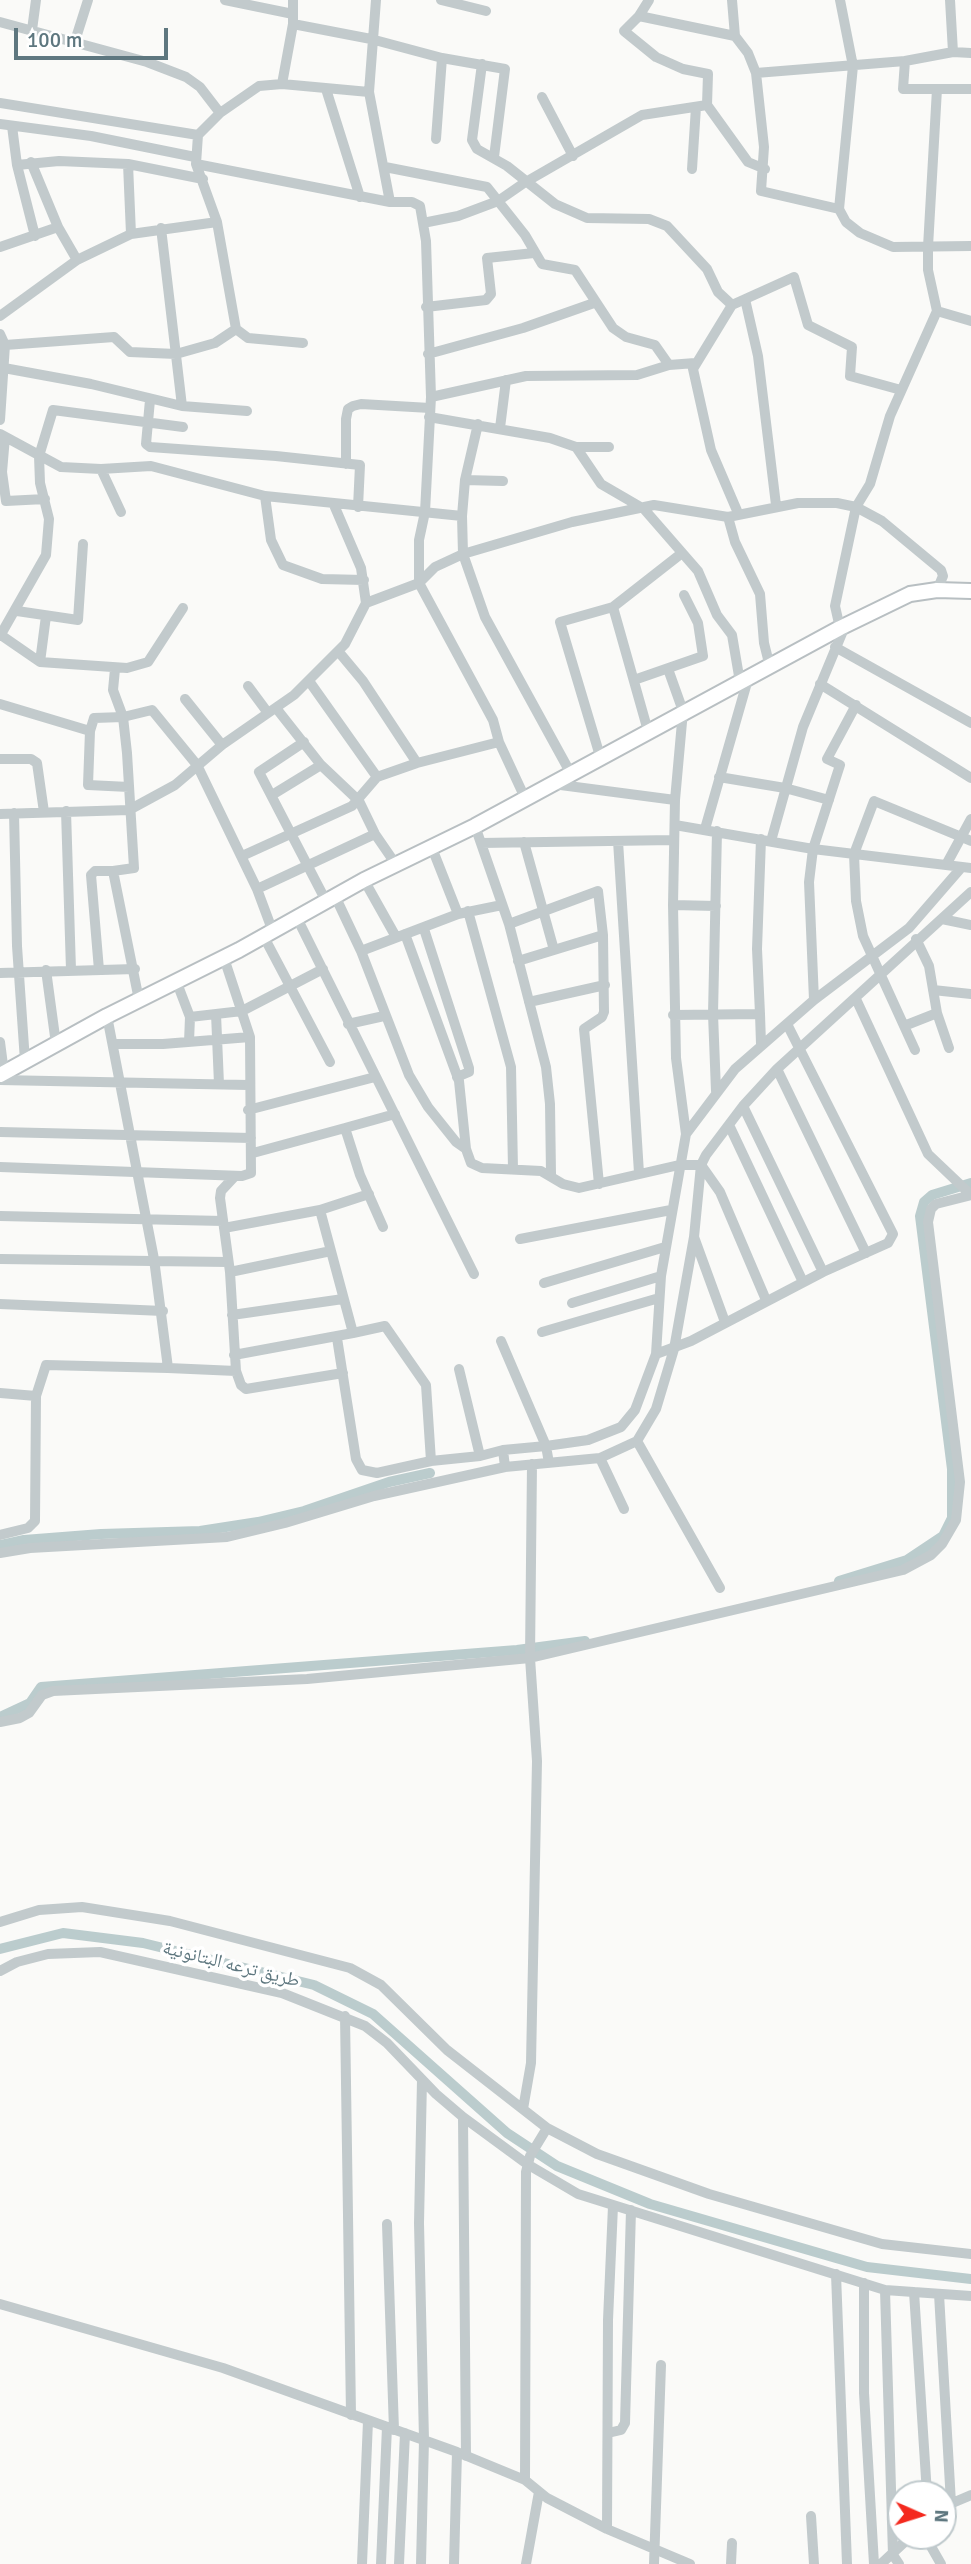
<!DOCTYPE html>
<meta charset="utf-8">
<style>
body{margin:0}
#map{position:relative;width:971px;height:2564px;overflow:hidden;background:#fafaf8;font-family:Signika,sans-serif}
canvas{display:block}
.north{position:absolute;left:887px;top:2480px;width:70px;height:70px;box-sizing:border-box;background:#fff;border:2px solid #bfc9cc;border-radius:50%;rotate:93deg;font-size:19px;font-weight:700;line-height:28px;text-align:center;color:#5e777f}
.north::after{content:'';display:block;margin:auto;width:24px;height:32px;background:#f4291e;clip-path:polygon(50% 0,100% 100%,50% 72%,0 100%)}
.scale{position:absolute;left:14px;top:28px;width:154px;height:32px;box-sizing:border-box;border:4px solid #5e777f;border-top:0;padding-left:9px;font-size:21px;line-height:24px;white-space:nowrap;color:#5e777f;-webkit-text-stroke:5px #fff;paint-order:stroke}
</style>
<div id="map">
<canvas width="971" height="2564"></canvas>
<div class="north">N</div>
<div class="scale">100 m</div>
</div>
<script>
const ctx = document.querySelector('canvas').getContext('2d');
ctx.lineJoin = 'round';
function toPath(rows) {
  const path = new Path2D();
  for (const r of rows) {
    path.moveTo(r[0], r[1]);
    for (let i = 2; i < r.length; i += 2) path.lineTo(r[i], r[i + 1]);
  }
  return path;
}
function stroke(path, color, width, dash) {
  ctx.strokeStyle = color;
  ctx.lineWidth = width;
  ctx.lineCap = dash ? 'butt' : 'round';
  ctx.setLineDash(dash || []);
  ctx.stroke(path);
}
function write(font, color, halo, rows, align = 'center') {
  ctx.font = font + ' Signika,"Noto Naskh Arabic",sans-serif';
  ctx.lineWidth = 7;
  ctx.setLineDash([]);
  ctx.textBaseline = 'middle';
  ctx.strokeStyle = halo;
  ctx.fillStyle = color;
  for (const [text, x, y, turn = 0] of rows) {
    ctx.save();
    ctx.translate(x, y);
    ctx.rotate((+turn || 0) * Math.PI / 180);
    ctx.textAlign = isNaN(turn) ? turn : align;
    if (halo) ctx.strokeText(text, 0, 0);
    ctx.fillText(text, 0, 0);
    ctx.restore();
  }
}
stroke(toPath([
 [0,1545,24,1540,101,1534,200,1531,258,1522,304,1511,389,1482,430,1473],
 [839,1581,907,1560,943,1536,952,1518,952,1469,920,1216,924,1202,932,1195,971,1183],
 [0,1717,30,1703,41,1687,517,1650,585,1641],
 [0,1949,63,1933,143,1943,314,1985,373,2014,507,2133,557,2166,650,2204,867,2267,971,2279]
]), '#bbcccd', 10);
const major = toPath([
 [0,1075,107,1016,239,950,364,880,475,826,840,628,910,594,937,590,971,591]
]);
stroke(major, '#b8bfc2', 18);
stroke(toPath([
 [225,0,293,14],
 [376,0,369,92,390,202],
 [441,0,486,11],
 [649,0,639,16,624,31,656,57,683,69,708,74,707,105,748,162,765,169],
 [732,0,735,36,748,53,756,73,764,147,761,191,839,209],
 [840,0,853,66,839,209,846,222,860,233,893,247,971,246],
 [950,0,953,52],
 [639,16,735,36],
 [0,22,147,62,186,77,200,87,220,113],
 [293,24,371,39,442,58,505,69,494,157],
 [32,30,36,0],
 [75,41,88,0],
 [905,61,953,52,971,53],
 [482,64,472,140,477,149,507,166,555,204,587,218,649,219,667,226,707,269,718,292,732,305],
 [756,73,905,61,903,89,971,89],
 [282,84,293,24,293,0],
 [326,89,360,197],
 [542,97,573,156],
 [0,103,198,135],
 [0,124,91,136,195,157],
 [12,126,17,165,35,236],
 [436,139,442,58],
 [31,162,58,227,77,260],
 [128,164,131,234],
 [196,164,390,202,412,202,420,206,426,241,431,397,425,512,419,540,419,583,493,720,499,742,525,798],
 [17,165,59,161,128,164,203,179],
 [385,167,487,187,525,235,542,264,575,270,613,328,626,337,655,345,669,365],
 [692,169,696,107],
 [423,223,458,216,498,201,524,183,642,115,707,105],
 [161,228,182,406],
 [0,247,58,227],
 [745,299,758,356,776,505],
 [426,307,486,300,491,294,487,258,534,253],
 [937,311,971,321],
 [0,316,77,260,131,234,217,222],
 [0,334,5,345,0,420],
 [303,343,248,338,236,329,217,222,196,164,198,135,220,113,259,86,282,84,369,92],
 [5,345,114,337,130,352,176,354,215,343,236,329],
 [428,354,523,328,594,303],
 [4,368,91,384,182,406,247,411],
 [431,397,526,376,637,375,669,365,695,363],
 [150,400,146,444,150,447,276,456,360,465,358,507],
 [429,417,550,438,576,447,609,447],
 [500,428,506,380],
 [0,434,61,467,101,469,151,466,265,496,462,516,465,480,478,424],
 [5,437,2,472,6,501,45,499],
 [576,447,601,484,644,509,698,571,717,615,732,635,740,682],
 [346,464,346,419,348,409,353,406,361,404,430,408],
 [101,469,121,512],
 [465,480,503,481],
 [265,496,271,540,283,565,322,579,364,580],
 [738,513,711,450,693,369,732,305,794,277,808,325,852,347,850,376,901,390],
 [462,516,463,554,485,617,570,772],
 [728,517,735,542,760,594,764,643,770,667],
 [366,603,419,583,435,567,463,554,572,522,654,505,728,517,798,503,837,503,856,507,882,521,941,570,943,576,937,590],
 [613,607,648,731],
 [17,611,78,620,83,544],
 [840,628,835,606,856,507,870,484,890,416,937,311,928,270,928,247,937,89],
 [1,635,40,662,127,668,148,662,183,608],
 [0,636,46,555,49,519,40,483,39,456,53,410,183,427],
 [835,647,971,723],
 [338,651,363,681,417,763],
 [40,662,46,616],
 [115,669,113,690,123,717,127,753,134,868,113,871,139,1000],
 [668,669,683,711,675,800,673,905,676,1058,686,1134],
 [634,680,703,656,698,623,684,595],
 [309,681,377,777],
 [820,684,971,778],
 [248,686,268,713],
 [185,699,222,745],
 [0,704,90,731,88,785,129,787],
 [276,708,321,765,359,801,375,834,397,866],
 [90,731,94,718,123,717,152,710,197,765,257,889,273,932],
 [304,742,259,772,326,901],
 [600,756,560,622,613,607,682,553],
 [0,759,31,759,37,763,44,812],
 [719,777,785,788,829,800],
 [553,784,675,800],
 [272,795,321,765],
 [66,811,71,970],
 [14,813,17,946,25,1061],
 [0,814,129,810,175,785,222,745,294,695,345,644,366,603,361,568,334,505],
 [675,825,813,849,971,868],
 [475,826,509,924,546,1067,550,1104,551,1174],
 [705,829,748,679],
 [618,841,639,1173],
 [771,841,803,727,845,626],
 [524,842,554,950],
 [481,843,673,840],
 [432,848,458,914],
 [242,856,352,806,377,777,417,763,499,742],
 [946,865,971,819],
 [364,880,396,937],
 [257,889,375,834],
 [335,896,361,951,409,1075,428,1107,456,1142,466,1149],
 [673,905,716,906],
 [468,911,511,1067,513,1169],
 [297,918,474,1274],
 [942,919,971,925],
 [509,924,598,891,603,935,604,1012,602,1017,584,1029,599,1184],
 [424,929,469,1068,469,1072,457,1077],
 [405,934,459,1081,466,1149,471,1163,482,1168,541,1171,563,1184,579,1188,679,1165,701,1165],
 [264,937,330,1062],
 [916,939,929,966,937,1013,949,1048],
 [361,951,458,914,502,905],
 [518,961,603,935],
 [46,970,56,1044],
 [99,970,91,875,95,871,113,871],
 [0,973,135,969],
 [177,983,190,1017,189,1042],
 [933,990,971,994],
 [856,999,928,1154,971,1195],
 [814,1000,809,882,813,849,840,765,827,759,856,705],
 [529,1002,605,985],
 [216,1014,242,1011,323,969],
 [760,1014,761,1044],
 [673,1015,760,1014,757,949,761,839],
 [190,1017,216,1014,219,1084],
 [348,1024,384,1016],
 [904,1026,937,1013],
 [0,1042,4,1073],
 [114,1044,163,1044,250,1037],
 [915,1050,863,936,856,901,854,854,874,801,971,841],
 [777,1069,866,1253],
 [0,1080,248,1085],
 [716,1091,713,1014,717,831],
 [743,1106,823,1272],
 [248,1110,375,1077],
 [729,1125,803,1282],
 [345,1128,395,1114],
 [0,1132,251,1138],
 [253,1153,345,1128,360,1175,383,1227],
 [701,1165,720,1192,766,1300],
 [0,1167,242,1176,251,1173,250,1037,224,958],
 [0,1216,223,1221],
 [224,1228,320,1210],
 [694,1237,725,1322],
 [520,1239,671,1210],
 [0,1259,228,1262],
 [230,1272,331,1251],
 [544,1283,665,1247],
 [572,1303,661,1276],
 [0,1304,163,1311],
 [232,1315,343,1299],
 [542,1332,659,1298],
 [353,1333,385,1326,426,1385,431,1461],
 [337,1338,356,1459,362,1470,377,1473,431,1461,480,1456],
 [501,1341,546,1446,588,1440,621,1427,635,1410,656,1354,661,1276,686,1134,735,1069,814,1000,909,928,961,868],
 [656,1354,691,1341,823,1272,888,1243,893,1234,787,1024],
 [234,1355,353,1333,320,1210,369,1194],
 [168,1368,236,1371,230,1272,220,1198,221,1191,235,1176],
 [459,1369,480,1456,503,1450,546,1446,549,1463],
 [236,1371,241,1385,246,1389,343,1373],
 [0,1393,36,1396],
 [637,1441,720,1588],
 [600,1458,624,1509],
 [505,1467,600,1458,637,1441,656,1409,674,1349,694,1237,701,1165,706,1155,743,1106,777,1069,971,892],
 [0,1535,28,1528,35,1521,36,1396,46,1365,168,1368,154,1259,107,1016],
 [0,1553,30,1548,227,1537,285,1523,374,1496,505,1467,503,1450],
 [0,1722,20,1718,29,1713,42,1695,53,1691,307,1679,530,1658,903,1570,931,1555,942,1544,956,1520,960,1482,928,1222,931,1209,936,1204,971,1195],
 [0,1922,39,1910,82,1907,170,1921,350,1968,381,1985,447,2050,547,2128,597,2154,709,2194,882,2244,971,2254],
 [0,1971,17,1962,48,1954,100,1952,282,1993,365,2026,387,2043,436,2094,463,2117,527,2164,578,2194,885,2290,971,2296],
 [345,2016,351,2415],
 [523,2109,531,2063,537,1761,530,1658,532,1464],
 [463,2117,466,2456],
 [387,2224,394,2430],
 [836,2274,847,2564],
 [864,2283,864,2393,874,2564],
 [885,2290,893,2555,899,2564],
 [914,2292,927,2494],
 [939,2294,951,2503],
 [0,2304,223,2368,457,2452,525,2480,547,2498,607,2529,690,2564],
 [608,2433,621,2430,625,2423,631,2210],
 [525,2480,526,2172,530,2156,547,2128],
 [943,2507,971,2495],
 [811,2516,814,2564],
 [607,2529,608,2320,613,2206],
 [925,2536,941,2564],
 [362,2564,368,2421],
 [381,2564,387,2427],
 [399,2564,405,2433],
 [421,2564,424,2440,419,2223,422,2080],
 [454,2564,457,2452],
 [526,2564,539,2492],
 [654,2564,661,2365],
 [731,2564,732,2543],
 [881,2564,911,2536]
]), '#c2cacc', 10);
stroke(major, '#fff', 14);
write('19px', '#5e777f', '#fff', [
 ["طريق ترعه البتانونية",231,1965,14]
]);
</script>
